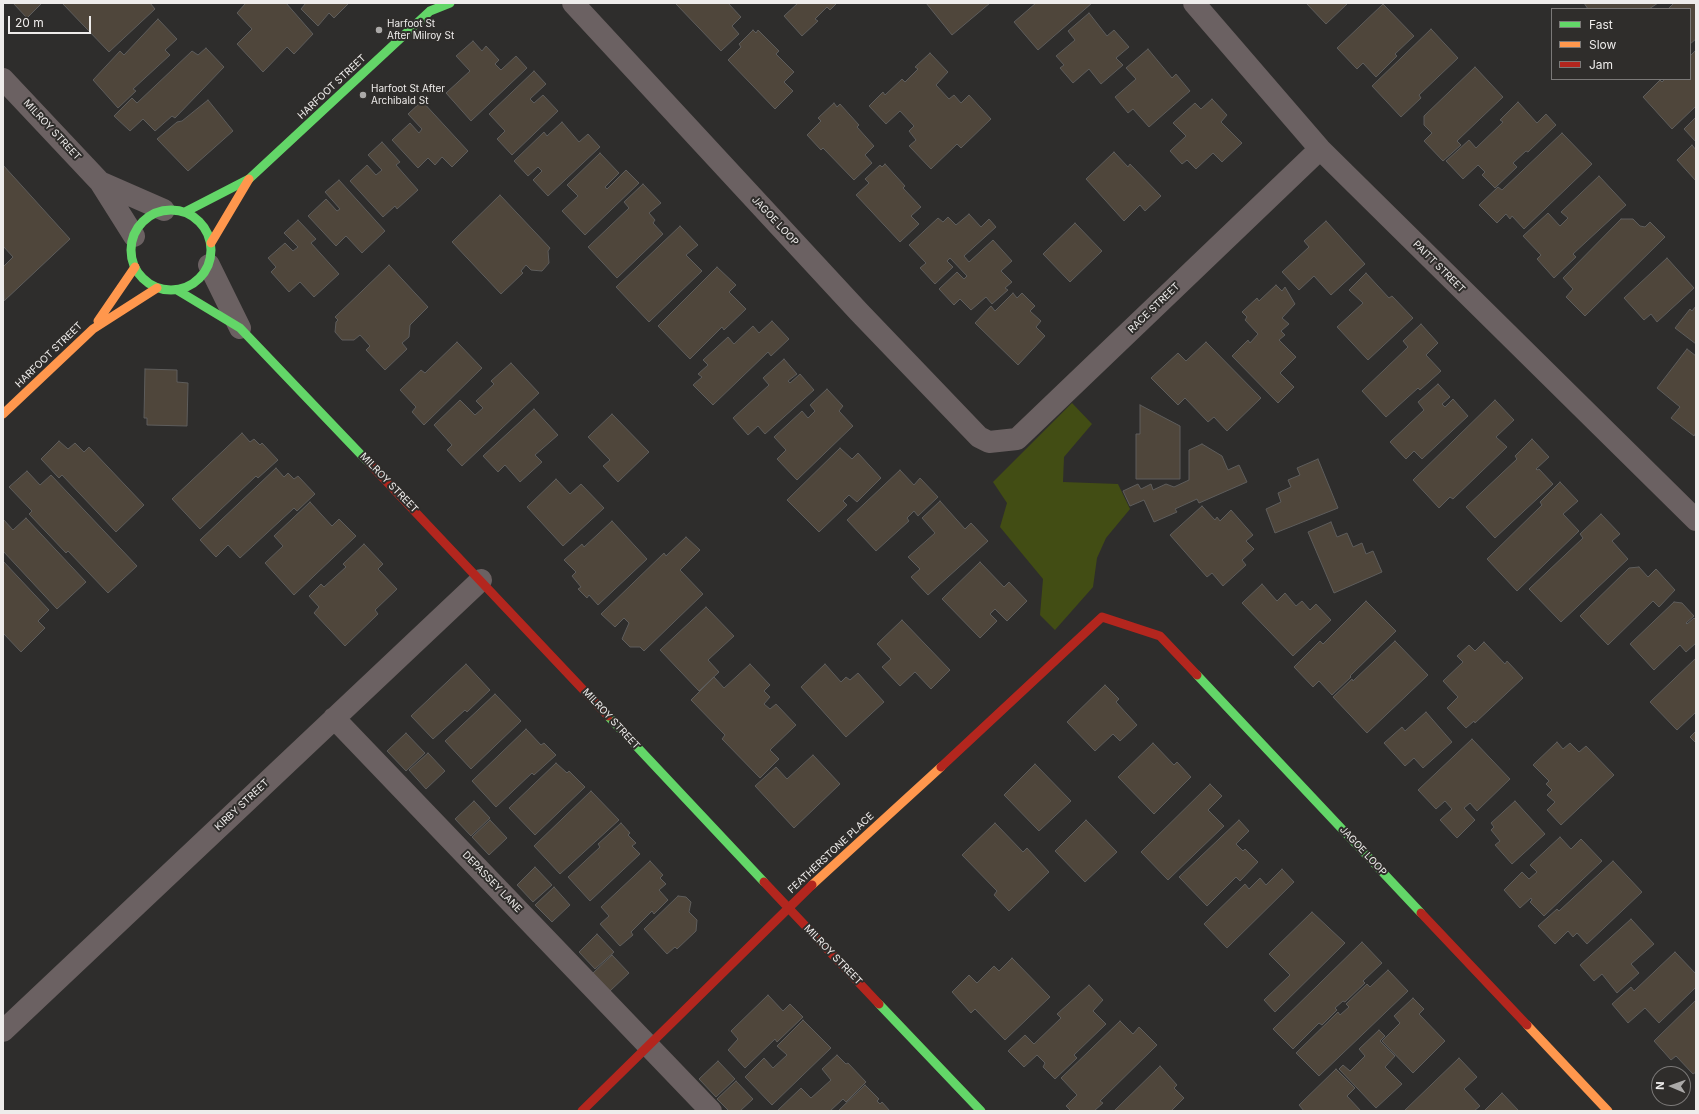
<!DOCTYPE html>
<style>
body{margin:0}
#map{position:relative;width:1699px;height:1114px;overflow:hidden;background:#2e2d2c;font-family:Inter,sans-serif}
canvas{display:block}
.frame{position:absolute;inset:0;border:4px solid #eeeceb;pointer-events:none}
.legend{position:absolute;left:1551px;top:8px;width:140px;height:72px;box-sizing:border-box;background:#2f2d2b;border:1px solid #7b7978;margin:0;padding:5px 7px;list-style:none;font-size:12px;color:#eeeceb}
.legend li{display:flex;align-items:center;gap:8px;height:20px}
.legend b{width:20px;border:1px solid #7b7978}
.north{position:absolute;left:1651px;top:1066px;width:40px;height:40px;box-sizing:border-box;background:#2f2d2b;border:1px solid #7b7978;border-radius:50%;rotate:272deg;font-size:11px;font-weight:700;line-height:16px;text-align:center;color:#eeeceb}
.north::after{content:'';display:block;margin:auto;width:14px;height:18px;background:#aba9a8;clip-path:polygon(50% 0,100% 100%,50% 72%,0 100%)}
.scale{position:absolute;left:8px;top:16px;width:83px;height:18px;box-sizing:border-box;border:2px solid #eeeceb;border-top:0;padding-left:5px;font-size:12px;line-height:14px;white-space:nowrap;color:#eeeceb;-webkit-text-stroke:3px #2f2d2b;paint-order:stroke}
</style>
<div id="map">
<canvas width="1699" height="1114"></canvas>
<div class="frame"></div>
<ul class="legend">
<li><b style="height:5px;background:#63d668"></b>Fast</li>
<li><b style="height:5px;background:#ff974d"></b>Slow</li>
<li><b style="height:5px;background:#b3261e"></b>Jam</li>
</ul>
<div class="north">N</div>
<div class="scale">20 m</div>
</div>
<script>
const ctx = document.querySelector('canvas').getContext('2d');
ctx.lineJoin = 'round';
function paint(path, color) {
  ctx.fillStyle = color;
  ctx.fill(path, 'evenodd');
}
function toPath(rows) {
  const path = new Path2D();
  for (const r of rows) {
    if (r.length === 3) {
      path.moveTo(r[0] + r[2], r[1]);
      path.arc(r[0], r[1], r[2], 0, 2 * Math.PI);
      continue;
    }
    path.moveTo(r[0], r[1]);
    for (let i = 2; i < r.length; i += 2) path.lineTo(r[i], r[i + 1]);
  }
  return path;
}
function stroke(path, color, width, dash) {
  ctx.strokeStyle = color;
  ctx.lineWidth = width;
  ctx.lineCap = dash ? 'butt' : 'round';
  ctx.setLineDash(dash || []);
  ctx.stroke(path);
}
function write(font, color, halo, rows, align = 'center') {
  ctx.font = font + ' Inter,sans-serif';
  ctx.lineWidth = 4;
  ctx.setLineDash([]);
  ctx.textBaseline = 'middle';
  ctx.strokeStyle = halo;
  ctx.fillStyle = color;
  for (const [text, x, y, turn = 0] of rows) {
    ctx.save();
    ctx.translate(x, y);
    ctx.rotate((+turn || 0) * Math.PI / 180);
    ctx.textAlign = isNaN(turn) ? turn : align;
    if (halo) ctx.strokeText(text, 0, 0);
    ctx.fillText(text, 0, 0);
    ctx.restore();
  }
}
paint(toPath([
 [1072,403,1092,424,1064,457,1063,482,1118,484,1130,509,1106,538,1097,558,1093,587,1055,630,1040,615,1043,579,1000,527,1007,503,993,482]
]), '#424d14');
const building = toPath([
 [13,3,42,3,27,18,13,3],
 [62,3,150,3,155,9,109,52,62,3],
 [246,3,286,3,313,34,294,54,287,47,263,72,237,44,252,29,237,13,246,3],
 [306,3,349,3,334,18,329,13,318,26,301,9,306,3],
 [678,3,728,3,741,17,732,26,739,34,721,51,676,4,678,3],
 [798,3,837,3,830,10,827,7,815,19,818,21,802,36,784,16,798,3],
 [926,3,990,3,952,35,926,3],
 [1036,3,1092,3,1038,50,1014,22,1036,3],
 [1306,3,1348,3,1326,24,1306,3],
 [1584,3,1658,3,1649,9,1588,9,1584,3],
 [1674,3,1696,3,1696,39,1690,44,1690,9,1668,9,1674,3],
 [1383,4,1414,36,1395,54,1397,56,1376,77,1363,63,1357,69,1337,48,1383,4],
 [1089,13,1107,36,1114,30,1129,47,1116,58,1123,65,1101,84,1089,69,1073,83,1060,68,1064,65,1056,56,1075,40,1068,31,1089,13],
 [158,19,177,39,165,50,170,55,133,89,136,91,118,108,93,80,120,51,124,55,158,19],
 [1431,29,1458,58,1419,95,1421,98,1401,117,1372,86,1431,29],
 [753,30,756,33,758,30,779,51,776,54,794,72,784,82,793,91,775,109,728,60,741,47,739,44,753,30],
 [473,41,482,51,486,46,499,60,495,64,501,70,516,56,527,68,471,121,446,93,470,71,456,56,473,41],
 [206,48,224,67,175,118,172,116,155,131,143,119,130,131,114,116,132,98,137,103,192,51,198,55,206,48],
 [1148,49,1172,78,1176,74,1190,91,1149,127,1133,109,1128,113,1115,97,1136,79,1126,68,1148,49],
 [1696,50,1696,106,1672,129,1643,97,1660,80,1662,82,1665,79,1690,79,1690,56,1696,50],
 [930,53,948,72,936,85,949,99,954,95,961,103,969,95,991,119,961,148,957,144,931,169,909,146,916,140,909,131,914,126,900,111,886,124,869,106,883,92,885,95,902,79,905,82,918,69,915,67,930,53],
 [1475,67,1503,97,1457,141,1461,145,1443,161,1424,141,1432,133,1424,125,1424,116,1475,67],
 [534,71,546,84,530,99,534,103,543,95,558,111,512,155,497,139,505,131,489,114,534,71],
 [1212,99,1227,115,1221,122,1242,143,1222,162,1213,153,1196,169,1187,160,1182,164,1170,151,1186,136,1173,123,1195,103,1201,109,1212,99],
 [208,100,233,131,188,171,157,139,177,122,182,121,208,100],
 [422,101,468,151,452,167,442,157,435,165,428,158,418,168,392,140,410,123,419,133,422,129,408,114,422,101],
 [1518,102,1537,123,1546,114,1556,125,1528,152,1526,151,1513,163,1517,167,1495,188,1482,175,1485,172,1478,165,1463,179,1446,161,1469,140,1476,148,1503,122,1500,120,1518,102],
 [834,103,837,107,840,104,859,125,857,127,874,146,865,155,872,163,854,180,823,148,821,150,807,135,821,121,818,118,834,103],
 [1696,117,1696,142,1684,129,1696,117],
 [562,122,579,142,588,134,600,147,548,196,533,180,542,171,538,167,528,176,514,161,544,132,547,136,562,122],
 [1562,133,1592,164,1524,229,1512,216,1510,219,1506,214,1497,223,1479,205,1498,187,1502,190,1562,133],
 [382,142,400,162,396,165,418,190,397,209,395,206,383,217,350,181,367,165,376,175,382,170,368,155,382,142],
 [1692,145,1696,150,1696,181,1677,160,1692,145],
 [1114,152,1128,167,1130,164,1161,196,1145,211,1140,205,1124,221,1086,179,1114,152],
 [600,153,619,173,605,187,607,189,626,170,639,183,585,235,562,211,578,196,567,185,600,153],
 [885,164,905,186,903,188,921,207,911,216,919,224,900,242,856,195,869,183,865,179,880,165,882,167,885,164],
 [3,165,70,239,4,301,3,267,13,257,3,246,3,165],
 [1599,176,1626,205,1573,254,1576,257,1554,278,1537,259,1541,255,1523,236,1548,213,1560,226,1568,218,1561,212,1599,176],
 [339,180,385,231,362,253,346,236,336,246,308,216,326,199,337,211,340,209,325,192,339,180],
 [643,184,661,203,649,213,655,220,653,223,663,234,617,278,588,247,629,208,624,202,643,184],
 [500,195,550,248,548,251,549,263,542,271,531,270,526,265,521,271,523,273,501,294,452,242,500,195],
 [969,214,981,227,989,219,996,227,964,256,969,262,993,240,1012,261,1001,271,1012,282,1005,288,1008,290,992,304,986,297,971,310,960,299,954,305,939,289,957,272,964,279,967,276,950,258,947,261,953,267,935,284,920,268,926,263,909,245,938,218,943,222,948,217,956,225,969,214],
 [1621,219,1633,219,1640,226,1645,227,1650,222,1665,237,1585,316,1566,297,1573,289,1563,278,1621,219],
 [298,220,316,239,311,243,339,274,314,297,300,282,289,292,271,272,276,267,268,258,285,243,293,251,298,247,284,233,298,220],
 [1326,221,1365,264,1331,295,1314,276,1299,290,1282,272,1309,247,1304,241,1326,221],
 [1075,223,1102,251,1070,282,1043,254,1075,223],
 [680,226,698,245,686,255,702,271,649,322,616,287,680,226],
 [1667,258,1694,288,1657,322,1651,314,1644,320,1624,298,1667,258],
 [389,265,428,307,410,325,409,337,402,343,407,349,385,370,366,350,370,346,360,335,354,340,342,340,335,332,336,322,338,320,335,317,389,265],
 [717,267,736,285,729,292,746,309,724,330,722,327,690,359,658,326,717,267],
 [1366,273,1389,298,1392,296,1413,318,1368,360,1337,327,1363,303,1349,290,1366,273],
 [1276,285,1282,291,1285,287,1295,304,1282,318,1289,324,1281,331,1285,335,1279,340,1296,357,1280,373,1294,387,1278,403,1232,356,1248,340,1250,343,1258,334,1245,320,1247,317,1242,312,1257,298,1259,301,1276,285],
 [1013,293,1017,298,1022,293,1035,306,1030,311,1041,321,1036,327,1045,336,1018,365,975,323,991,306,995,311,1013,293],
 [1696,306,1696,344,1675,328,1690,309,1692,311,1696,306],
 [772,321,789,339,771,356,768,352,713,405,693,385,702,377,698,374,708,365,703,360,728,337,734,344,753,326,759,333,772,321],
 [1421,324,1438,343,1426,355,1441,371,1420,390,1418,388,1386,417,1362,391,1408,347,1403,341,1421,324],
 [457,342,482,368,424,425,412,412,416,407,400,390,421,370,425,373,457,342],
 [1206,342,1261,398,1227,431,1214,417,1208,422,1185,398,1178,405,1151,378,1178,353,1186,361,1206,342],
 [1687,349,1696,356,1696,432,1694,436,1671,418,1680,407,1657,388,1687,349],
 [784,359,797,374,788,381,790,383,800,374,814,390,765,434,758,426,748,435,733,418,769,385,763,378,784,359],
 [511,363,539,393,462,466,447,450,452,445,434,425,460,400,475,415,483,408,476,401,494,384,491,381,511,363],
 [145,369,177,370,177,382,188,383,187,426,147,425,147,418,144,418,145,369],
 [1438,384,1450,397,1442,404,1445,407,1453,399,1468,416,1422,459,1414,451,1406,459,1390,442,1424,410,1418,402,1438,384],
 [827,389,843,406,839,411,853,426,797,480,777,459,786,450,774,437,802,411,808,418,815,411,810,405,827,389],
 [1495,400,1514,420,1496,437,1507,447,1453,499,1450,497,1439,508,1413,480,1495,400],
 [1140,405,1180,426,1180,479,1136,479,1136,434,1140,434,1140,405],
 [534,409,558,435,535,455,542,462,520,482,505,465,498,472,483,456,534,409],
 [612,414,649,452,618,482,603,466,610,460,588,437,612,414],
 [242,433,250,442,254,439,260,445,262,443,278,460,258,478,256,476,200,529,172,499,242,433],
 [1532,439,1549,457,1536,469,1537,470,1539,469,1553,484,1495,538,1466,507,1517,459,1515,456,1532,439],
 [59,441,68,449,75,443,84,452,89,447,144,505,116,532,62,475,59,478,41,459,59,441],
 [1202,444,1222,456,1228,470,1239,465,1247,482,1199,503,1197,499,1175,509,1177,512,1154,522,1144,500,1130,506,1123,491,1138,484,1141,489,1151,484,1153,490,1166,484,1174,487,1189,480,1189,450,1202,444],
 [840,448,852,459,858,453,881,478,857,502,849,495,843,501,847,505,819,532,787,500,840,448],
 [1318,459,1338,508,1275,533,1266,509,1281,502,1278,493,1291,487,1288,480,1300,475,1297,468,1318,459],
 [276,468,284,477,288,473,294,479,298,476,315,494,297,511,294,508,240,558,228,545,216,557,200,540,276,468],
 [900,470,914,485,920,478,938,497,918,516,914,511,907,518,909,521,876,551,847,520,900,470],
 [27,471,40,485,51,475,137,566,108,593,68,551,66,553,29,514,32,511,9,487,27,471],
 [556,479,570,494,581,484,604,508,563,546,527,507,556,479],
 [1560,482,1578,501,1563,514,1579,531,1517,591,1487,559,1542,505,1540,502,1560,482],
 [940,501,965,529,971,523,988,541,928,595,911,577,920,569,908,557,935,533,922,518,940,501],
 [310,502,332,526,339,519,356,536,294,595,265,563,283,546,274,536,310,502],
 [1202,506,1215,520,1217,517,1220,521,1231,510,1253,535,1246,541,1254,549,1242,560,1246,565,1223,586,1212,573,1207,577,1170,535,1202,506],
 [1601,514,1620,534,1612,541,1628,559,1561,622,1529,589,1583,538,1580,534,1601,514],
 [26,518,86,582,57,609,3,551,3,519,13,530,26,518],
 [612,521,647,559,598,605,589,595,587,598,578,589,581,587,572,576,576,572,564,560,582,544,584,547,612,521],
 [1331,522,1337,537,1347,533,1353,547,1362,543,1366,554,1373,551,1382,572,1334,593,1308,532,1331,522],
 [686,537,700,550,680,570,703,594,644,651,640,647,630,647,622,639,629,623,624,618,615,627,601,614,664,553,666,556,686,537],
 [364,544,383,564,378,569,397,589,375,610,378,614,345,646,314,613,319,607,309,596,321,584,324,587,346,567,343,564,364,544],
 [3,561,49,610,38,621,45,628,21,652,3,633,3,561],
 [980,562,1004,587,1009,582,1027,601,1007,621,995,609,990,614,997,621,980,638,942,599,980,562],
 [1639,567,1648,577,1656,569,1675,590,1659,607,1653,601,1608,645,1580,616,1629,568,1639,567],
 [1262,584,1277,601,1285,593,1296,606,1302,601,1310,610,1316,604,1331,620,1293,656,1242,603,1262,584],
 [1366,601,1396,631,1350,676,1351,677,1332,695,1319,681,1313,687,1294,667,1320,641,1323,644,1366,601],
 [1674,602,1682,603,1694,616,1686,623,1687,624,1694,618,1696,620,1696,643,1686,652,1680,645,1654,670,1630,644,1674,602],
 [706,607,734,636,708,660,719,672,699,691,660,650,706,607],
 [902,620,950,670,931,689,915,672,900,686,882,667,891,659,877,644,902,620],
 [1395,641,1428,675,1367,733,1333,697,1352,679,1353,681,1395,641],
 [1484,642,1505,664,1507,661,1523,678,1475,723,1474,721,1466,728,1447,708,1458,697,1443,681,1463,662,1457,656,1469,645,1475,651,1484,642],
 [1696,658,1696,712,1677,730,1650,702,1696,658],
 [466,664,490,690,467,712,465,710,433,739,411,716,466,664],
 [750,664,770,685,764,691,770,697,764,704,770,709,776,704,796,725,770,750,779,759,760,778,722,739,725,735,691,700,714,677,724,688,750,664],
 [825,664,841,682,846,677,850,680,858,673,884,702,846,737,801,687,825,664],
 [1105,685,1119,699,1116,702,1137,725,1120,741,1113,734,1095,751,1067,722,1105,685],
 [495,694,521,721,471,769,445,741,495,694],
 [1426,712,1452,742,1423,768,1414,758,1405,766,1384,743,1402,727,1405,731,1426,712],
 [526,729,541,745,544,743,556,755,534,775,532,773,496,807,472,781,526,729],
 [1696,731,1696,743,1690,737,1696,731],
 [406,733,425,753,406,771,387,751,406,733],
 [1472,739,1510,779,1477,811,1470,803,1464,808,1475,820,1457,838,1440,820,1452,809,1445,801,1436,809,1418,790,1472,739],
 [1557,742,1563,749,1570,743,1579,752,1586,746,1614,775,1561,825,1547,810,1555,802,1547,795,1552,790,1546,784,1549,781,1533,765,1557,742],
 [1153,743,1174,765,1177,762,1191,777,1154,814,1118,777,1153,743],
 [428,753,445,771,426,789,409,770,428,753],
 [813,755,840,784,794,828,755,786,776,767,787,779,813,755],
 [556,763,567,773,569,771,585,787,535,835,509,808,556,763],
 [1035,764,1071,801,1039,831,1004,795,1035,764],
 [1210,784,1222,796,1208,810,1224,826,1168,880,1141,852,1210,784],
 [591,791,619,820,560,874,534,846,591,791],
 [474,801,490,818,471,836,455,819,474,801],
 [1515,801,1545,834,1512,864,1495,845,1500,841,1491,830,1494,827,1491,823,1515,801],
 [490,820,507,838,489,855,472,837,490,820],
 [1086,820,1117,852,1085,882,1055,851,1086,820],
 [1239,820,1249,831,1236,844,1243,851,1245,849,1258,862,1240,881,1236,877,1207,906,1179,877,1239,820],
 [621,823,630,833,628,835,636,843,632,846,640,854,590,901,568,877,600,847,598,844,621,823],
 [995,823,1023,852,1027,848,1049,872,1009,911,994,895,997,891,962,855,995,823],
 [1560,837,1571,849,1581,839,1602,861,1544,916,1530,902,1532,900,1531,898,1520,908,1504,890,1522,872,1529,879,1537,872,1530,865,1560,837],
 [650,861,663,875,660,878,666,884,659,890,668,900,654,914,652,911,631,932,633,935,620,946,600,924,609,916,601,907,650,861],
 [1613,861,1642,892,1587,944,1577,933,1573,937,1568,931,1555,944,1538,926,1557,909,1559,911,1613,861],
 [535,867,552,885,533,902,517,885,535,867],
 [1282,869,1294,882,1227,948,1204,924,1245,884,1249,889,1260,878,1266,885,1282,869],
 [554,887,570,905,552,922,535,905,554,887],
 [678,896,686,897,691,902,689,912,697,920,696,931,677,949,675,947,667,954,644,929,678,896],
 [1312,912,1345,943,1275,1012,1264,1000,1290,975,1269,954,1312,912],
 [1631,919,1654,944,1631,964,1639,973,1617,993,1602,974,1594,981,1580,965,1631,919],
 [597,934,614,952,595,969,579,952,597,934],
 [1362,942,1382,963,1363,981,1365,983,1345,1002,1343,1001,1335,1008,1337,1010,1322,1025,1319,1023,1293,1049,1273,1029,1362,942],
 [1675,952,1696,974,1696,987,1659,1023,1645,1008,1628,1023,1612,1004,1631,987,1634,991,1675,952],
 [612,955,629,973,610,991,593,973,612,955],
 [1012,958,1050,997,1005,1040,975,1009,971,1013,952,992,969,975,977,983,994,966,999,971,1012,958],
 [1388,970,1408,991,1319,1076,1296,1053,1338,1012,1340,1015,1349,1007,1346,1004,1367,984,1370,987,1388,970],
 [1089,985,1103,1000,1093,1011,1106,1024,1074,1055,1077,1058,1055,1079,1043,1067,1045,1063,1037,1055,1024,1067,1008,1051,1025,1035,1034,1044,1061,1018,1057,1014,1089,985],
 [768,995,783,1011,790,1004,803,1017,777,1042,775,1039,745,1068,728,1050,738,1039,731,1031,768,995],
 [1413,998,1424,1009,1419,1014,1445,1041,1413,1073,1382,1041,1400,1023,1394,1016,1413,998],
 [1696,1000,1696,1072,1693,1074,1676,1056,1671,1060,1654,1041,1696,1000],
 [803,1020,831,1048,772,1105,745,1077,764,1058,773,1068,787,1055,777,1046,803,1020],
 [1120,1021,1133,1034,1139,1027,1157,1045,1100,1101,1103,1103,1094,1111,1071,1111,1066,1106,1077,1095,1061,1078,1120,1021],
 [1379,1030,1385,1036,1380,1041,1395,1056,1385,1067,1402,1084,1376,1108,1339,1069,1343,1065,1350,1071,1365,1056,1359,1049,1379,1030],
 [837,1055,846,1064,848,1063,866,1082,846,1102,843,1099,830,1111,777,1111,801,1088,811,1098,831,1080,822,1069,837,1055],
 [1459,1058,1477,1077,1464,1089,1480,1106,1474,1111,1404,1111,1459,1058],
 [718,1061,735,1079,716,1097,699,1079,718,1061],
 [1160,1066,1177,1085,1174,1088,1184,1098,1171,1111,1114,1111,1160,1066],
 [1336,1069,1355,1088,1347,1096,1361,1111,1304,1111,1299,1105,1336,1069],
 [736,1081,753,1099,740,1111,729,1111,717,1099,736,1081],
 [865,1085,879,1099,877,1101,880,1104,882,1102,890,1111,838,1111,865,1085],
 [1502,1093,1519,1111,1484,1111,1502,1093]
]);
paint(building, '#4f463b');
stroke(building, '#5e5d5c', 1);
stroke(toPath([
 [573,3,859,312,979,437,989,442,1017,439,1320,149],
 [1194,3,1320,149,1696,520],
 [3,79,100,182,134,236],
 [100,182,164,210],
 [209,265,240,328],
 [334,718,711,1111],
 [3,1031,481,580]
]), '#6b6162', 22);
stroke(toPath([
 [171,250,40],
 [185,212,249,179,430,11,450,3],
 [177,290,240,328,369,463],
 [1197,675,1421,913],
 [608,716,764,882],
 [879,1004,981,1111]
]), '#63d668', 9);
stroke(toPath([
 [211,243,249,179],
 [98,321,135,267],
 [3,414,93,329,157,288],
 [812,885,941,767],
 [1527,1025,1608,1111]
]), '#ff974d', 9);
stroke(toPath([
 [369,463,608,716],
 [941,767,1102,617,1160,636,1197,675],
 [764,882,879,1004],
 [1421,913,1527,1025],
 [582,1111,812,885]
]), '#b3261e', 9);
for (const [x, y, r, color] of [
 [379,30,4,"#aba9a8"],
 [363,95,4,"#aba9a8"]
]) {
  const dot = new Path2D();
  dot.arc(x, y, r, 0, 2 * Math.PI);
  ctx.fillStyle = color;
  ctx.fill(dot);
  stroke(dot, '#2f2d2b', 1.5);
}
write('10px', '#eeeceb', '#2f2d2b', [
 ["Harfoot St",387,24],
 ["After Milroy St",387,36],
 ["Harfoot St After",371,89],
 ["Archibald St",371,101]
], 'left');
write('10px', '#eeeceb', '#2f2d2b', [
 ["HARFOOT STREET",332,87,-43],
 ["MILROY STREET",52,130,47],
 ["JAGOE LOOP",775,221,47],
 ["PAITT STREET",1439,267,45],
 ["RACE STREET",1154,308,-44],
 ["HARFOOT STREET",49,355,-44],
 ["MILROY STREET",389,483,46],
 ["MILROY STREET",611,719,47],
 ["KIRBY STREET",242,805,-43],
 ["JAGOE LOOP",1363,851,47],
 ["FEATHERSTONE PLACE",831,853,-43],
 ["DEPASSEY LANE",492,882,46],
 ["MILROY STREET",833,955,46]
]);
</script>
